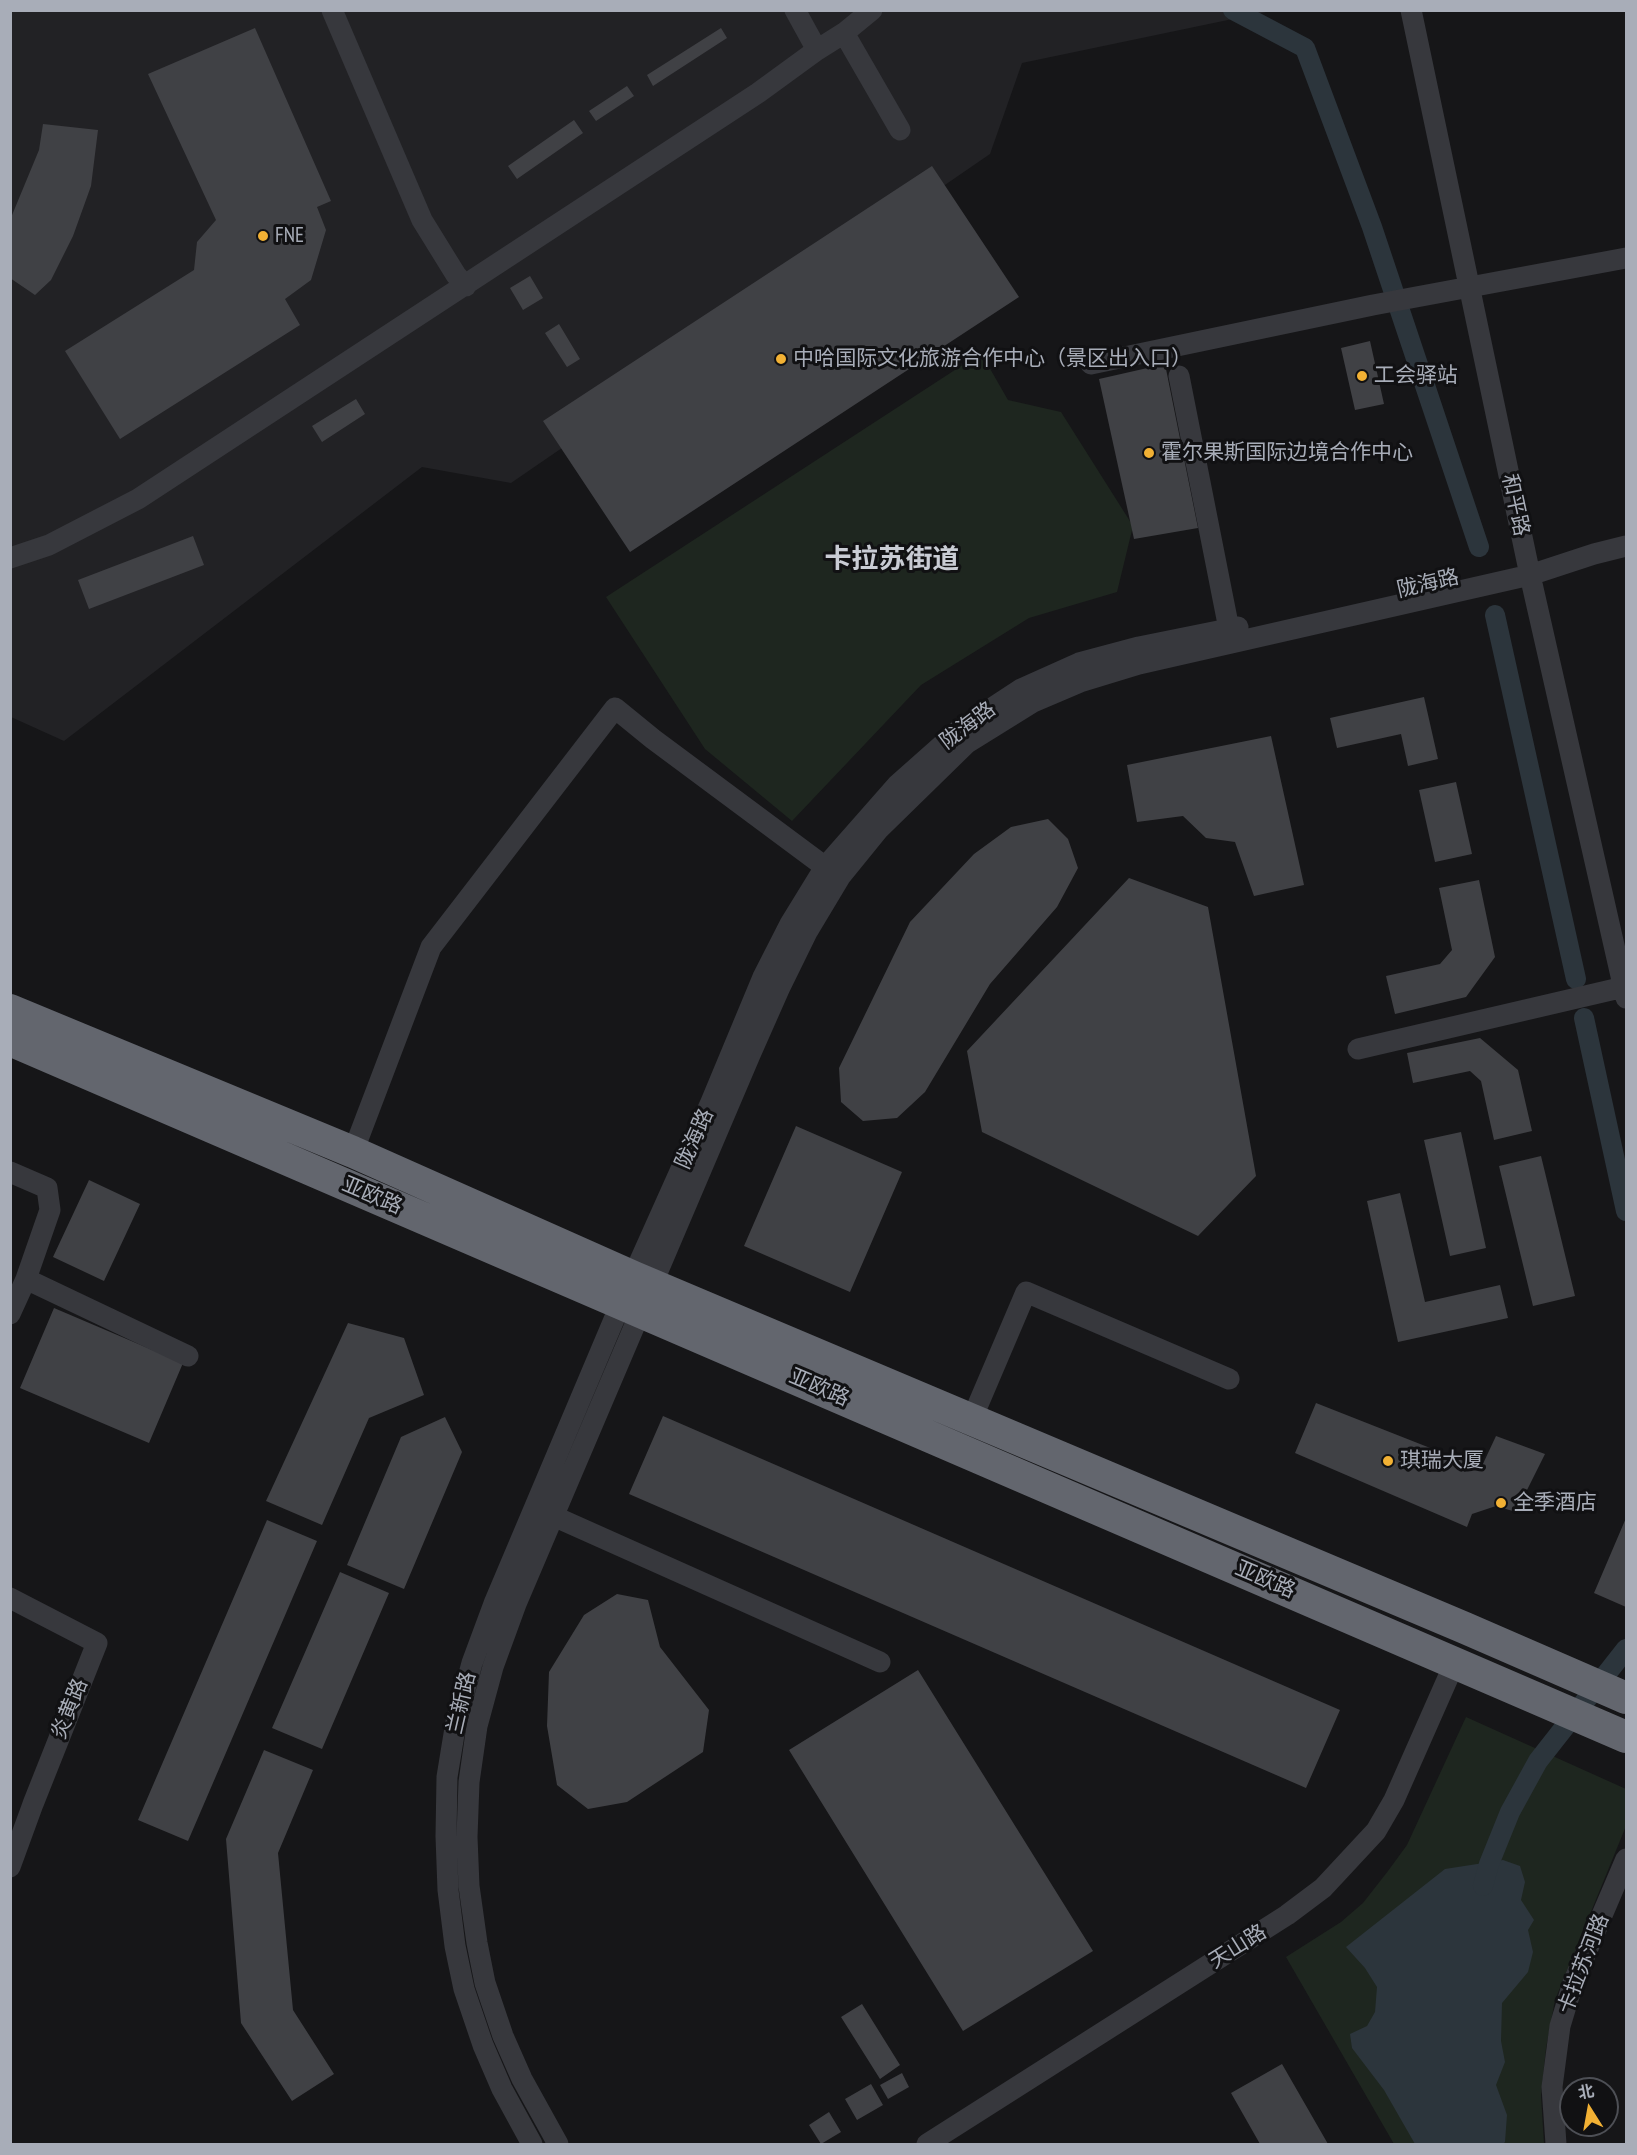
<!DOCTYPE html>
<meta charset="utf-8">
<style>
body{margin:0}
#map{position:relative;width:1637px;height:2155px;overflow:hidden;background:#161618;font-family:"PT Sans Narrow","Noto Sans SC",sans-serif}
canvas{display:block}
.frame{position:absolute;inset:0;border:12px solid #a8adb8;pointer-events:none}
.north{position:absolute;left:1559px;top:2077px;width:60px;height:60px;box-sizing:border-box;background:#111113;border:2px solid #4d4f55;border-radius:50%;rotate:349deg;font-size:16px;font-weight:700;line-height:24px;text-align:center;color:#a8adb8}
.north::after{content:'';display:block;margin:auto;width:21px;height:27px;background:#f2b134;clip-path:polygon(50% 0,100% 100%,50% 72%,0 100%)}
</style>
<div id="map">
<canvas width="1637" height="2155"></canvas>
<div class="frame"></div>
<div class="north">北</div>
</div>
<script>
const ctx = document.querySelector('canvas').getContext('2d');
ctx.lineJoin = 'round';
function paint(path, color) {
  ctx.fillStyle = color;
  ctx.fill(path, 'evenodd');
}
function toPath(rows) {
  const path = new Path2D();
  for (const r of rows) {
    path.moveTo(r[0], r[1]);
    for (let i = 2; i < r.length; i += 2) path.lineTo(r[i], r[i + 1]);
  }
  return path;
}
function stroke(path, color, width, dash) {
  ctx.strokeStyle = color;
  ctx.lineWidth = width;
  ctx.lineCap = dash ? 'butt' : 'round';
  ctx.setLineDash(dash || []);
  ctx.stroke(path);
}
function write(font, color, halo, rows, align = 'center') {
  ctx.font = font + ' "PT Sans Narrow","Noto Sans SC",sans-serif';
  ctx.lineWidth = 6;
  ctx.setLineDash([]);
  ctx.textBaseline = 'middle';
  ctx.strokeStyle = halo;
  ctx.fillStyle = color;
  for (const [text, x, y, turn = 0] of rows) {
    ctx.save();
    ctx.translate(x, y);
    ctx.rotate((+turn || 0) * Math.PI / 180);
    ctx.textAlign = isNaN(turn) ? turn : align;
    if (halo) ctx.strokeText(text, 0, 0);
    ctx.fillText(text, 0, 0);
    ctx.restore();
  }
}
paint(toPath([
 [11,11,1271,11,1022,63,990,154,511,483,422,467,64,741,11,717]
]), '#222225');
paint(toPath([
 [981,353,1008,400,1061,412,1133,526,1117,592,1029,618,921,685,792,821,705,749,606,597],
 [1466,1717,1626,1789,1626,1826,1555,2000,1546,2048,1541,2096,1544,2144,1394,2144,1286,1957,1341,1922,1363,1903,1388,1871,1407,1845]
]), '#1e261f');
paint(toPath([
 [1503,1860,1520,1866,1525,1882,1521,1900,1534,1920,1528,1930,1533,1952,1528,1972,1502,2003,1501,2041,1505,2062,1496,2085,1507,2115,1505,2142,1503,2144,1415,2144,1384,2090,1352,2048,1350,2034,1367,2026,1375,2012,1377,1987,1365,1968,1346,1947,1445,1869]
]), '#2c353c');
stroke(toPath([
 [1233,10,1305,48,1372,227,1479,547],
 [1495,615,1576,979],
 [1584,1018,1626,1211],
 [1483,1886,1489,1864,1510,1812,1538,1761,1626,1649]
]), '#2c353c', 20);
paint(toPath([
 [255,28,331,201,317,207,326,230,311,280,285,299,300,325,120,439,65,351,194,270,197,242,216,220,148,74],
 [721,28,727,38,653,86,647,75],
 [627,86,634,96,596,121,589,111],
 [574,120,583,133,517,179,508,166],
 [43,124,98,130,91,186,73,236,51,280,35,295,10,278,10,220,39,150],
 [932,166,1019,297,630,552,543,421],
 [530,276,543,298,523,310,510,288],
 [559,324,580,359,567,367,545,333],
 [1370,341,1384,404,1355,410,1341,348],
 [1165,364,1198,528,1134,539,1099,379],
 [356,399,365,414,322,442,312,426],
 [193,536,204,565,89,609,78,580],
 [1424,697,1438,759,1408,766,1401,734,1337,748,1330,718],
 [1271,736,1304,885,1254,896,1235,842,1206,838,1183,816,1137,822,1127,765],
 [1456,782,1472,854,1435,862,1419,790],
 [1048,819,1068,839,1078,868,1057,907,990,984,925,1092,897,1118,863,1121,841,1102,839,1068,910,922,974,854,1011,827],
 [1129,878,1208,907,1256,1176,1198,1236,982,1132,967,1051],
 [1479,880,1495,957,1466,997,1395,1014,1386,976,1440,964,1452,950,1439,888],
 [1480,1038,1518,1070,1532,1131,1494,1140,1481,1081,1470,1071,1413,1083,1407,1053],
 [796,1126,902,1172,850,1292,744,1246],
 [1461,1132,1486,1248,1450,1256,1424,1140],
 [1541,1156,1575,1296,1533,1306,1499,1166],
 [89,1180,140,1204,104,1281,53,1257],
 [1400,1193,1425,1302,1500,1285,1508,1318,1398,1342,1367,1201],
 [54,1308,183,1363,149,1443,20,1388],
 [348,1323,404,1338,424,1395,369,1418,322,1525,266,1501],
 [1316,1403,1481,1468,1496,1436,1545,1454,1516,1512,1496,1506,1472,1514,1467,1527,1295,1453],
 [663,1416,1340,1710,1306,1788,629,1494],
 [445,1417,462,1452,404,1589,347,1565,401,1437],
 [1626,1518,1626,1607,1594,1593],
 [267,1520,317,1541,188,1841,138,1820],
 [340,1572,389,1593,322,1749,272,1728],
 [617,1594,648,1600,660,1647,709,1710,703,1752,627,1802,588,1809,557,1785,547,1726,549,1672,584,1615],
 [918,1670,1093,1951,963,2031,789,1750],
 [264,1750,313,1770,278,1853,293,2010,334,2074,292,2101,241,2023,226,1839],
 [862,2004,900,2065,880,2079,841,2017],
 [1282,2064,1328,2144,1260,2144,1231,2093],
 [902,2073,909,2087,888,2099,880,2085],
 [871,2084,883,2105,857,2120,845,2099],
 [829,2112,841,2132,821,2144,809,2125]
]), '#404145');
stroke(toPath([
 [332,10,422,220,456,275,466,286],
 [795,10,817,50],
 [1411,10,1530,575,1626,998],
 [844,33,900,130],
 [1091,364,1373,305,1626,258],
 [1179,376,1229,629],
 [10,558,49,545,138,499,758,93,817,50,844,33,872,10],
 [1358,1049,1624,987],
 [353,1152,431,947,615,708,653,739,836,875],
 [10,1172,47,1188,50,1210,26,1279,188,1356],
 [10,1314,26,1279],
 [971,1421,1026,1292,1229,1379],
 [542,1511,880,1662],
 [10,1598,97,1643,33,1804,10,1867],
 [532,2144,502,2089,483,2045,464,1989,455,1946,448,1890,446,1836,447,1777,456,1722,472,1663,495,1601,621,1303,711,1102,763,977,790,924,825,867,898,784,960,729,1021,689,1079,663,1139,647,1238,627],
 [558,2144,522,2079,503,2036,485,1983,477,1943,469,1886,467,1837,469,1782,477,1726,493,1667,516,1604,750,1055,780,987,807,932,840,877,879,829,967,743,1033,702,1080,682,1139,664,1530,575,1594,554,1626,546],
 [927,2144,1287,1915,1323,1888,1376,1831,1394,1800,1455,1662],
 [1556,2144,1552,2087,1560,2026,1573,1983,1626,1859]
]), '#37383d', 21);
stroke(toPath([
 [10,1010,353,1152,634,1277,1465,1628,1626,1698],
 [10,1040,1626,1737]
]), '#63666e', 32);
for (const [x, y, r, color] of [
 [263,236,6,"#f2b134"],
 [781,359,6,"#f2b134"],
 [1362,376,6,"#f2b134"],
 [1149,453,6,"#f2b134"],
 [1388,1461,6,"#f2b134"],
 [1501,1503,6,"#f2b134"]
]) {
  const dot = new Path2D();
  dot.arc(x, y, r, 0, 2 * Math.PI);
  ctx.fillStyle = color;
  ctx.fill(dot);
  stroke(dot, '#111113', 2);
}
write('21px', '#a8adb8', '#111113', [
 ["FNE",275,236],
 ["中哈国际文化旅游合作中心（景区出入口）",793,359],
 ["工会驿站",1374,376],
 ["霍尔果斯国际边境合作中心",1161,453],
 ["琪瑞大厦",1400,1461],
 ["全季酒店",1513,1503]
], 'left');
write('21px', '#a8adb8', '#111113', [
 ["和平路",1515,505,78],
 ["陇海路",1428,584,-13],
 ["陇海路",968,726,-37],
 ["陇海路",695,1139,-66],
 ["亚欧路",372,1196,23],
 ["亚欧路",819,1388,23],
 ["亚欧路",1265,1580,23],
 ["兰新路",462,1703,-77],
 ["炎黄路",70,1709,-68],
 ["天山路",1238,1947,-32],
 ["卡拉苏河路",1584,1964,-69]
]);
write('bold 27px', '#c9ccd4', '#111113', [
 ["卡拉苏街道",892,560]
]);
</script>
